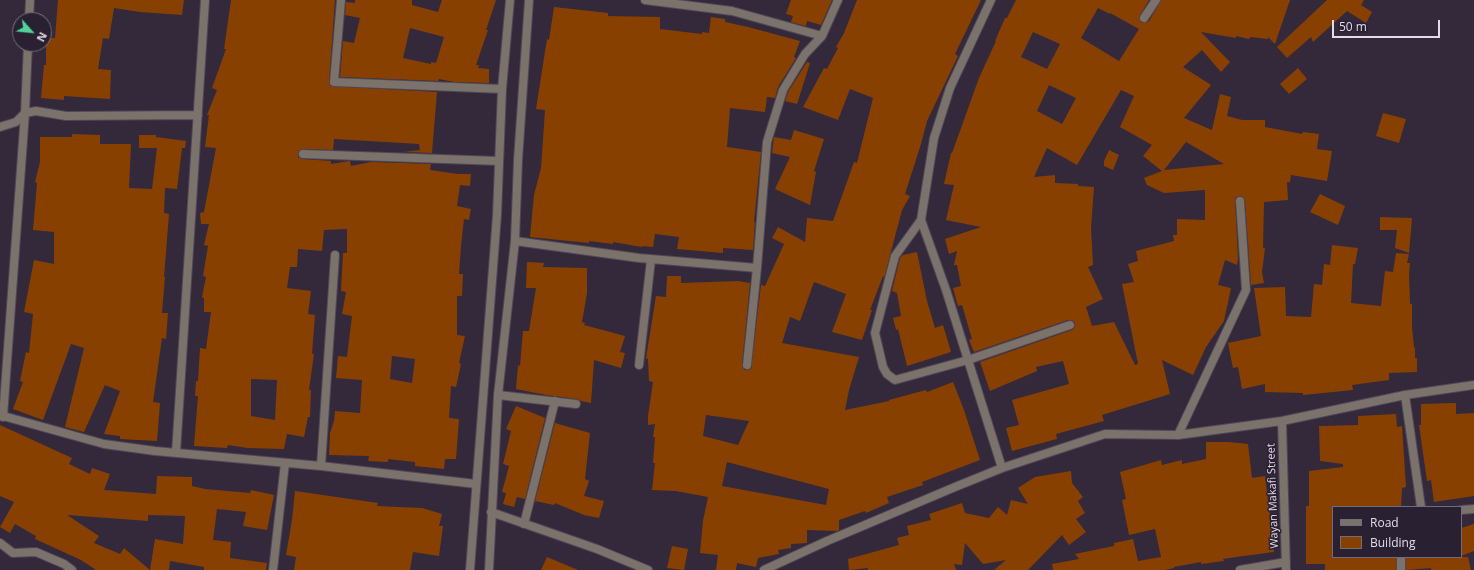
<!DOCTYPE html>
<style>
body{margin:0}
#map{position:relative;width:1474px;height:570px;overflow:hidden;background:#33293b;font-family:"Open Sans",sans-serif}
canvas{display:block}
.legend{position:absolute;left:1332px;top:506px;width:130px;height:52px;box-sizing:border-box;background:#292031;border:1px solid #736b7a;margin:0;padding:5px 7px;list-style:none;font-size:12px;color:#e1dce7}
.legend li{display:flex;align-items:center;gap:8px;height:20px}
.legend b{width:20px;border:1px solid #736b7a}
.north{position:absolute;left:12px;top:12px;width:40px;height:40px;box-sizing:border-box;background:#292031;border:1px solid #736b7a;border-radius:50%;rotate:117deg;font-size:11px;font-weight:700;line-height:16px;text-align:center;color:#e1dce7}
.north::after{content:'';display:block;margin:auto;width:14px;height:18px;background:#50d398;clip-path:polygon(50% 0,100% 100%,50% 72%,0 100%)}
.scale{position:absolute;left:1332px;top:20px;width:108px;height:18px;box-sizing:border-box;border:2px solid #e1dce7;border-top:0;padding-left:5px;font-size:12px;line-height:14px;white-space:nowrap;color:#e1dce7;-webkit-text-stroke:3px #292031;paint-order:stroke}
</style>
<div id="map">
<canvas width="1474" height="570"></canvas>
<ul class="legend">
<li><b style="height:5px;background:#7a726b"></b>Road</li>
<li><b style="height:11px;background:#884001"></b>Building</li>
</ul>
<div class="north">N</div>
<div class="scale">50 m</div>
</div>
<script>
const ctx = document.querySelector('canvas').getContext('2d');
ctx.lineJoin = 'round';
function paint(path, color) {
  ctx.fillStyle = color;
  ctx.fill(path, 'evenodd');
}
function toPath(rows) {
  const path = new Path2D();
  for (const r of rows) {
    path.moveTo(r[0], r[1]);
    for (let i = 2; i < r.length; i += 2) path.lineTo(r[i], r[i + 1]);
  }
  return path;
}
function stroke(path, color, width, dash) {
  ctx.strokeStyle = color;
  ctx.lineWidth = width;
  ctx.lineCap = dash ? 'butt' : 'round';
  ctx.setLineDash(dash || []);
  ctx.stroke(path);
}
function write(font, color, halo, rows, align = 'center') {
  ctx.font = font + ' "Open Sans",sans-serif';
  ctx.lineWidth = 3;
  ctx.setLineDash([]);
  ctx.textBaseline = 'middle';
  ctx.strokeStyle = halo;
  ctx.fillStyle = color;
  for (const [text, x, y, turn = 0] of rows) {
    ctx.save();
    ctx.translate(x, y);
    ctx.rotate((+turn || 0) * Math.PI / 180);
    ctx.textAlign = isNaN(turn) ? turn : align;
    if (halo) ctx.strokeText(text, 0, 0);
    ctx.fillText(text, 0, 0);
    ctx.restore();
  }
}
paint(toPath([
 [58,0,184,0,182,15,140,12,114,8,109,39,103,38,98,69,111,70,110,99,64,96,64,100,41,98,44,65,46,65,46,38,55,38],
 [231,0,335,0,329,82,331,86,437,92,432,153,404,152,420,150,419,144,334,139,333,150,303,149,299,151,298,154,298,157,302,159,331,161,331,164,350,161,351,166,371,162,431,164,430,170,458,174,471,174,470,186,460,185,457,206,471,209,469,220,464,219,461,246,459,274,463,274,462,296,457,296,457,335,465,336,459,363,461,364,456,387,451,386,449,418,459,419,456,459,445,459,444,469,415,466,415,462,388,459,388,462,368,461,369,456,329,455,330,433,334,421,335,411,360,413,362,380,336,378,338,356,347,357,352,316,342,314,346,292,341,291,343,253,347,253,347,229,324,230,322,251,298,249,297,267,290,267,287,288,311,291,308,314,315,315,312,354,314,354,309,390,311,390,310,417,308,417,304,437,287,434,284,449,248,448,228,445,227,448,194,446,198,396,195,396,196,381,198,381,200,348,206,349,211,312,204,312,204,298,202,297,206,277,203,276,208,246,204,245,209,224,201,224,200,213,204,212,216,148,205,147,209,115,207,115,217,90,212,88,226,49,224,49],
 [392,356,415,359,412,383,390,379],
 [251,379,277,380,275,420,251,416],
 [355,0,412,0,412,5,438,12,442,0,496,0,486,30,488,30,476,65,479,65,478,68,489,69,489,83,454,82,439,79,438,81,340,77,343,41,354,43,360,18,345,15,346,2,355,3],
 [410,28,444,37,436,63,431,62,431,64,403,58],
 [791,0,832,0,821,25,807,21,806,26,791,22,793,16,786,14],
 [857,0,981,0,955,54,958,56,927,121,921,144,905,194,910,196,902,210,884,278,883,276,870,310,872,310,862,340,832,332,846,294,814,282,800,321,790,317,782,343,859,357,849,390,845,410,889,401,889,400,926,390,927,392,953,382,964,410,980,460,922,482,923,485,887,497,889,503,866,513,865,511,839,520,839,530,837,531,807,530,807,543,791,544,791,548,778,550,779,554,758,558,756,567,737,563,736,570,716,570,718,555,700,553,703,521,708,497,676,491,652,490,655,463,653,463,655,437,653,437,655,424,648,425,648,416,653,382,649,381,648,359,646,358,656,296,666,297,667,276,681,276,681,283,738,281,750,283,742,364,744,370,747,370,751,369,761,285,765,286,784,244,772,238,778,227,805,242,807,218,833,221,854,162,857,163,873,98,850,89,838,120,803,107,824,68,827,69,838,48,836,47,844,33],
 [706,415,749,421,738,445,703,436],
 [727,462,829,489,826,505,722,486],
 [1016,0,1149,0,1139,17,1141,22,1144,23,1149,21,1161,0,1290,0,1275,44,1268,37,1268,39,1250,37,1249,39,1236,36,1236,38,1201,32,1230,62,1221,72,1202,50,1183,67,1211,85,1184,118,1212,130,1220,94,1231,97,1227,116,1242,120,1265,120,1265,127,1302,134,1303,132,1319,134,1317,149,1332,151,1327,181,1291,175,1290,182,1287,182,1288,200,1264,202,1263,248,1265,248,1262,272,1264,283,1251,285,1245,201,1242,196,1239,196,1235,198,1238,259,1237,265,1225,260,1218,285,1231,288,1224,321,1206,347,1193,375,1162,360,1170,394,1102,415,1104,421,1056,434,1057,439,1012,451,1006,428,1019,425,1012,400,1069,384,1063,361,1036,367,1037,371,990,391,980,362,1072,330,1074,328,1075,324,1073,321,1068,320,974,352,969,340,972,339,962,305,958,306,953,288,961,286,957,265,954,265,957,251,949,254,945,239,981,227,946,220,954,185,944,184,951,153,952,153,979,78,996,41,995,41,1005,18,1007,18],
 [1098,8,1110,14,1110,13,1139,29,1119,61,1081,38],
 [1033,32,1060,44,1047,69,1021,57],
 [1049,85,1076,98,1062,124,1037,111],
 [1121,90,1134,96,1120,127,1152,145,1143,156,1162,171,1144,178,1147,185,1164,193,1205,190,1205,220,1177,219,1177,235,1173,235,1174,241,1136,251,1138,261,1128,264,1134,282,1122,284,1138,364,1135,365,1114,322,1092,326,1086,307,1103,299,1088,267,1093,265,1091,228,1094,187,1078,186,1078,184,1055,183,1055,175,1034,177,1047,148,1077,165],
 [1186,142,1224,164,1164,170],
 [1327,0,1364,0,1361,5,1372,12,1366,23,1347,11,1313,42,1311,37,1287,58,1277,47],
 [554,7,608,13,608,16,660,17,660,29,702,34,702,32,709,33,711,17,725,19,725,22,748,27,800,41,794,57,796,58,778,87,775,98,767,97,765,112,730,108,727,147,761,152,754,222,755,222,753,250,723,248,723,253,677,249,679,237,655,234,653,247,642,246,642,247,613,242,613,244,589,241,589,243,530,237,534,195,541,168,545,110,536,109,547,39,549,40],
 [807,62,810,63,797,104,785,101,788,92],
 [1298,68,1307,79,1289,94,1280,84],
 [1383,113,1406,119,1399,143,1376,136],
 [794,130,824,139,814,171,816,172,810,205,775,189,790,157,772,153,774,137,791,140],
 [72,134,100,135,100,144,131,144,129,188,152,189,157,148,139,148,139,135,156,135,156,137,186,141,185,148,182,148,177,189,165,188,164,213,169,214,164,277,165,277,162,313,168,313,166,339,162,338,153,402,160,403,157,441,120,439,120,436,104,434,120,391,105,385,84,432,65,427,84,348,71,344,43,420,13,409,23,382,20,381,26,352,29,353,33,314,24,312,34,260,54,264,54,232,33,230,37,183,35,182,40,162,40,137,72,137],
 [1109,150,1119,155,1113,170,1104,166,1104,161],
 [1320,194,1345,206,1338,225,1310,212],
 [1380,217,1412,218,1409,253,1395,248,1397,230,1380,230],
 [1332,245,1358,248,1355,264,1353,264,1351,303,1381,306,1385,271,1393,272,1396,253,1409,254,1407,263,1410,263,1409,273,1410,304,1412,304,1412,327,1414,347,1415,348,1415,358,1417,358,1417,372,1389,373,1389,380,1352,385,1353,390,1303,395,1303,393,1265,392,1265,384,1242,389,1238,367,1233,368,1228,343,1261,336,1254,288,1285,287,1286,316,1311,317,1314,284,1322,285,1324,264,1330,265],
 [917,252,927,301,935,328,943,325,951,352,907,366,898,329,896,330,893,318,901,316,897,293,892,291,900,258,903,255],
 [527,262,544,263,543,267,587,268,587,293,582,322,585,323,584,325,625,336,620,352,625,353,621,368,594,360,591,403,581,401,577,399,546,395,516,389,518,365,520,366,523,331,529,331,536,288,526,288],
 [1456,403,1456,414,1474,413,1474,496,1434,502,1431,480,1427,481,1419,425,1421,425,1421,404],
 [516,406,545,418,525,499,517,497,514,507,503,504,506,493,502,492,509,466,503,464,511,431,506,429],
 [1396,414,1397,427,1402,426,1406,487,1402,488,1401,507,1333,507,1333,557,1396,557,1396,570,1325,570,1325,564,1306,564,1306,506,1309,506,1309,471,1343,467,1343,464,1320,461,1319,426,1358,425,1358,416],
 [555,423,590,433,585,479,589,481,584,496,604,501,599,518,584,515,555,503,554,505,535,501],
 [0,425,72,458,69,464,90,474,92,468,110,474,104,490,156,494,157,476,192,477,192,486,205,489,250,493,251,490,274,495,267,530,243,526,246,512,217,509,213,540,231,542,230,558,267,563,266,570,204,570,204,567,170,561,169,570,96,570,81,560,35,539,36,536,15,524,10,533,0,527,14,502,0,496],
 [67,515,148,521,148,515,185,516,183,544,155,539,150,570,124,548,120,554,94,543,99,536],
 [1206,442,1229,442,1248,444,1252,478,1265,476,1274,552,1236,557,1223,559,1224,561,1201,564,1201,562,1174,567,1174,568,1164,570,1053,570,1052,564,1079,559,1075,554,1114,546,1114,543,1133,539,1138,561,1161,557,1155,529,1129,535,1122,500,1126,499,1120,472,1161,460,1162,465,1182,460,1182,464,1206,459],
 [1071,471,1072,483,1083,497,1078,501,1085,513,1076,519,1086,532,1069,545,1062,535,1028,570,994,570,1006,560,983,564,965,543,962,565,954,564,956,570,868,570,868,568,849,570,848,559,899,545,897,538,909,535,907,526,931,520,929,514,962,503,965,513,989,518,998,507,1007,515,1011,500,1028,504,1018,488,1035,477],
 [295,491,378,503,377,506,422,508,442,514,439,526,443,526,439,556,413,552,410,570,294,570,296,557,286,555,292,520],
 [1474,524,1474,551,1461,556,1461,528],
 [672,546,688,549,684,570,667,568],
 [547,557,578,570,541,570],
 [1406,557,1468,557,1471,570,1431,570,1431,568,1406,570]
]), '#884001');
const minor = toPath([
 [341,0,334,82,502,89],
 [645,0,732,11,822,36],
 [991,0,950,88,934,138,921,220,946,290,1002,468],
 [1144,18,1156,0],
 [29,20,30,0],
 [0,127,16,122,25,113,36,111,66,116,198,115],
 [303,154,499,161],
 [921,220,895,256,875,333,883,367,887,374,895,380,968,360,1070,325],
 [515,241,639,258,757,268],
 [639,365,651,260],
 [747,365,757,268,767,142,783,90,805,54,822,36,838,0],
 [498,395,576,404],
 [1405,395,1421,507],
 [0,415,104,444,155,451,321,466,476,484],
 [3,417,25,113,28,44],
 [1282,421,1286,570],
 [1178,435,1246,290,1240,201],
 [176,453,205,0],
 [321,466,335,255],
 [1461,510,1474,509],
 [491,512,597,549,648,570],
 [524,524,555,401],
 [0,543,13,553,36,552,64,564,72,570],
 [273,570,285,463],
 [764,570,827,541,955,487,1002,468,1105,434,1178,435,1282,421,1405,395,1474,385],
 [1240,570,1286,562],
 [1401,570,1401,557]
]);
const tertiary = toPath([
 [470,570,497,215,502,89,510,0],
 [489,570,498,395,515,241,518,160,529,0]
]);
stroke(minor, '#4f4657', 10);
stroke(tertiary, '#4f4657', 10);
stroke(minor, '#7a726b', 8);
stroke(tertiary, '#7a726b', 8);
write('11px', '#e1dce7', '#292031', [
 ["Wayan Makafi Street",1273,496,-92]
]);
</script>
